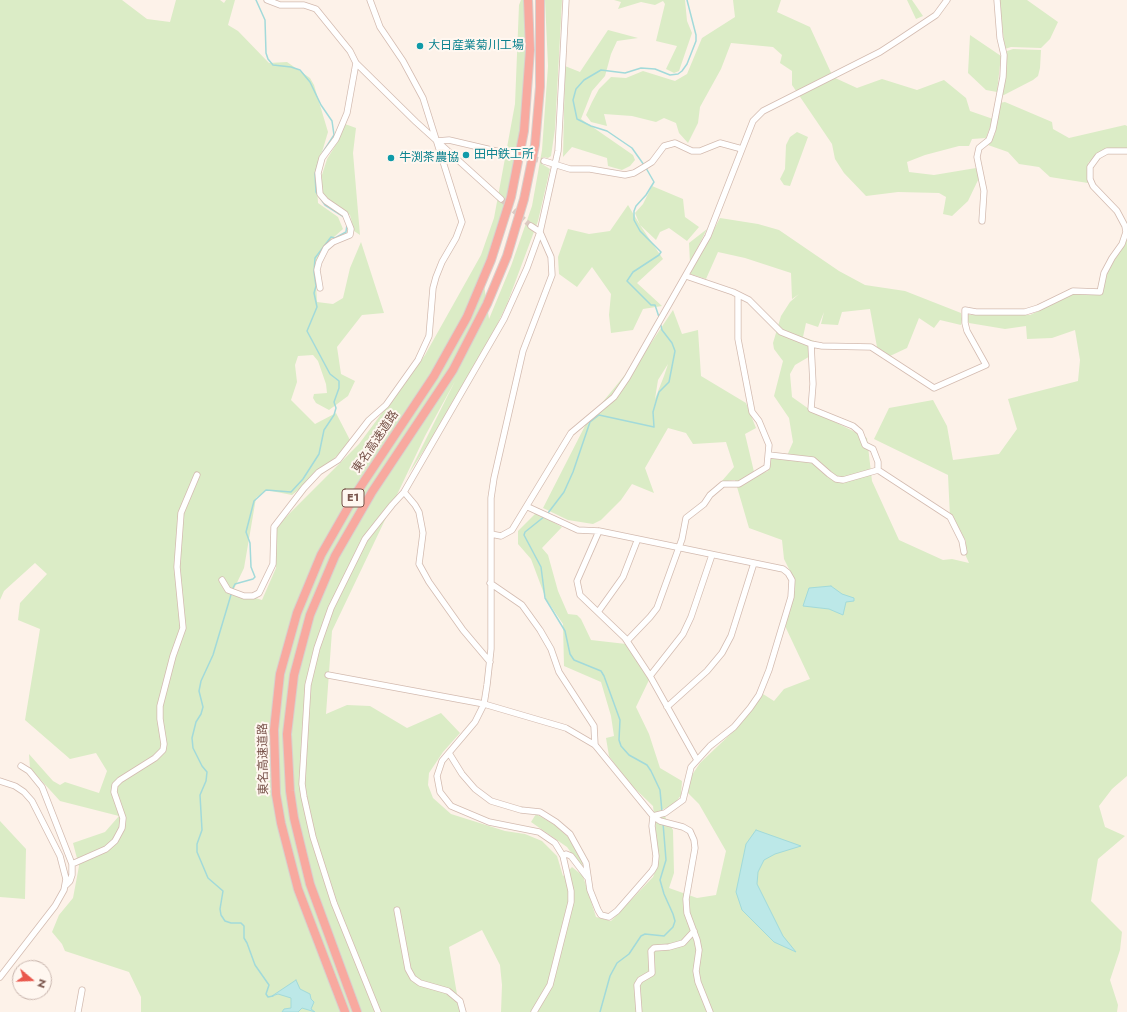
<!DOCTYPE html>
<meta charset="utf-8">
<style>
body{margin:0}
#map{position:relative;width:1127px;height:1012px;overflow:hidden;background:#fdf2e9;font-family:Jost,sans-serif}
canvas{display:block}
.north{position:absolute;left:12px;top:960px;width:40px;height:40px;box-sizing:border-box;background:#fff7f0;border:1px solid #c9b6ae;border-radius:50%;rotate:109deg;font-size:11px;font-weight:700;line-height:16px;text-align:center;color:#79544b}
.north::after{content:'';display:block;margin:auto;width:14px;height:18px;background:#e9574c;clip-path:polygon(50% 0,100% 100%,50% 72%,0 100%)}
</style>
<div id="map">
<canvas width="1127" height="1012"></canvas>
<div class="north">N</div>
</div>
<script>
const ctx = document.querySelector('canvas').getContext('2d');
ctx.lineJoin = 'round';
function paint(path, color) {
  ctx.fillStyle = color;
  ctx.fill(path, 'evenodd');
}
function toPath(rows) {
  const path = new Path2D();
  for (const r of rows) {
    path.moveTo(r[0], r[1]);
    for (let i = 2; i < r.length; i += 2) path.lineTo(r[i], r[i + 1]);
  }
  return path;
}
function stroke(path, color, width, dash) {
  ctx.strokeStyle = color;
  ctx.lineWidth = width;
  ctx.lineCap = dash ? 'butt' : 'round';
  ctx.setLineDash(dash || []);
  ctx.stroke(path);
}
function write(font, color, halo, rows, align = 'center') {
  ctx.font = font + ' Jost,"Noto Sans JP",sans-serif';
  ctx.lineWidth = 4;
  ctx.setLineDash([]);
  ctx.textBaseline = 'middle';
  ctx.strokeStyle = halo;
  ctx.fillStyle = color;
  for (const [text, x, y, turn = 0] of rows) {
    ctx.save();
    ctx.translate(x, y);
    ctx.rotate((+turn || 0) * Math.PI / 180);
    ctx.textAlign = isNaN(turn) ? turn : align;
    if (halo) ctx.strokeText(text, 0, 0);
    ctx.fillText(text, 0, 0);
    ctx.restore();
  }
}
paint(toPath([
 [0,0,122,0,147,19,170,22,176,0,220,0,224,3,226,0,235,0,228,25,238,31,269,63,287,62,310,78,314,85,328,132,316,172,318,203,338,217,343,229,325,245,315,263,317,302,333,304,343,298,350,268,361,242,384,313,362,315,337,347,341,374,355,381,348,396,329,410,316,403,313,398,314,394,327,393,326,384,318,361,313,355,298,356,295,365,297,382,291,400,315,424,336,413,351,442,316,476,292,495,266,490,256,498,244,568,233,591,262,600,276,568,275,528,359,444,425,355,481,255,494,218,515,104,519,5,521,0,524,0,526,67,519,141,500,228,482,271,489,319,511,266,532,206,542,150,548,66,545,0,562,0,555,129,551,156,548,158,543,157,542,164,550,169,538,221,507,304,484,352,457,399,408,475,455,381,425,436,332,631,326,714,347,705,370,706,407,728,441,713,460,733,443,752,429,773,428,785,433,798,451,814,505,831,525,834,542,841,557,856,563,876,572,867,583,876,596,917,611,921,653,877,657,867,658,849,653,806,627,781,609,756,606,738,614,736,611,716,601,682,564,666,563,624,546,599,531,559,518,544,518,531,536,513,562,527,542,548,548,555,558,591,568,614,577,615,581,619,591,640,626,644,649,680,636,707,649,734,660,768,682,781,681,795,674,805,661,810,673,830,674,873,669,888,697,898,716,895,726,851,699,804,688,793,688,781,700,763,738,727,763,694,774,701,784,689,810,679,785,626,795,588,793,577,784,559,782,540,749,528,735,480,721,482,734,467,726,442,693,444,686,433,668,428,645,468,654,493,632,484,621,500,601,520,593,524,568,520,543,508,588,420,651,343,673,310,682,334,698,330,701,376,746,403,756,428,745,434,755,476,768,471,771,458,786,458,793,442,789,418,774,396,783,361,774,349,773,343,781,316,790,302,799,294,792,299,791,273,745,258,718,252,706,279,690,274,720,218,758,224,779,230,839,271,865,285,905,291,961,313,962,319,961,325,940,320,934,328,919,318,907,348,890,356,877,347,870,309,842,312,838,325,821,324,824,312,818,327,806,323,803,337,817,342,812,355,795,365,790,374,792,397,809,409,867,438,872,481,899,540,943,560,952,559,969,563,964,552,966,541,950,517,948,475,874,439,889,408,933,400,947,426,953,460,999,454,1017,429,1008,399,1078,381,1080,360,1075,330,1052,338,1027,339,1026,326,1005,329,969,323,967,320,967,315,1030,315,1073,294,1099,295,1109,268,1127,237,1127,776,1112,789,1099,806,1105,827,1125,836,1098,859,1091,901,1122,932,1120,950,1110,980,1118,1005,1117,1012,501,1012,502,985,500,965,482,930,449,947,460,1012,141,1012,141,997,129,972,65,951,62,944,52,932,59,915,73,898,79,866,73,843,105,832,119,816,60,801,30,768,29,754,53,781,60,785,65,782,99,793,107,771,96,753,70,759,25,720,40,629,18,620,20,603,47,574,35,563,4,591,0,600],
 [668,364,664,376,655,399,658,380],
 [614,0,685,0,687,21,692,33,679,71,674,73,666,69,677,46,656,41,665,4,663,1,655,5,641,2,618,9,621,2],
 [733,0,781,0,777,12,810,27,833,77,857,88,882,79,917,90,944,80,966,98,970,111,993,119,986,138,972,139,969,146,959,146,925,155,907,162,909,172,934,175,976,168,979,178,968,201,952,216,943,214,946,197,939,193,898,192,866,196,844,173,835,159,832,144,792,85,792,71,780,63,782,55,773,47,731,43,721,69,700,107,698,123,688,143,679,133,676,123,664,118,656,122,632,116,604,114,607,126,591,122,586,115,592,102,599,89,611,77,626,78,643,71,675,81,687,74,702,38,735,17],
 [907,0,912,0,923,16,916,19],
 [999,0,1027,0,1058,22,1050,39,1041,48,1011,47,1005,49],
 [608,30,638,38,617,41,611,54,605,76,592,91,581,119,633,155,635,160,630,166,622,170,608,166,607,158,572,147,563,157,565,66,580,72],
 [970,35,1001,56,997,92,986,90,968,73],
 [1013,49,1041,50,1040,68,1038,76,1033,80,1002,96,1006,76,1007,51],
 [1005,102,1052,122,1053,129,1069,138,1125,125,1127,126,1127,149,1109,148,1088,163,1088,183,1050,177,1039,167,1019,164,1008,152,988,145,995,134,999,103],
 [345,124,356,128,353,153,360,235,354,231,350,215,323,196,321,178,327,159,337,143],
 [797,132,808,137,790,186,784,185,780,179,785,169,786,145,790,137],
 [652,186,683,199,685,217,699,227,687,241,669,228,660,232,656,240,640,225,663,259,637,283,662,306,643,309,633,330,611,333,609,315,611,294,592,267,577,287,559,274,558,257,568,229,589,234,610,231,628,205,640,225,635,213,643,204],
 [707,229,690,263,689,243],
 [536,814,555,825,569,838,581,857,584,871,567,847,531,822],
 [0,821,26,849,25,899,0,897]
]), '#dbecc6');
const water = toPath([
 [831,586,842,594,854,598,854,601,846,602,843,615,829,609,803,606,809,588,831,586],
 [756,830,801,846,775,854,764,860,758,872,757,884,783,936,796,952,774,942,742,910,736,892,746,844,756,830],
 [296,980,300,989,310,994,311,999,314,1002,311,1009,315,1012,302,1008,298,1012,282,1012,284,1009,291,1008,291,998,278,994,272,996,296,980]
]);
paint(water, '#bce8e8');
stroke(water, '#a2dada', 1);
stroke(toPath([
 [256,0,265,20,266,53,268,59,273,65,291,67,300,70,310,82,321,105,332,121,334,135,323,152],
 [319,160,315,174,316,192,325,205,344,217],
 [644,165,632,148,607,131,591,126,577,119,573,100,576,89,584,80,601,70,625,73,641,68,655,69,670,75,678,74,682,71,687,64,696,41,696,35,687,0],
 [646,168,654,182,646,195,636,206,634,211,634,220,640,231,661,252,659,255,633,272,627,281,651,305,655,305,659,317],
 [548,513,564,492,573,472,590,422,599,415,654,427,653,412,657,398,659,392,669,382,675,351,672,343,662,330,660,322],
 [545,516,525,532,524,535,541,567,545,598,565,631,570,654,574,660,601,671,604,676,620,720,619,740,621,746,629,755,647,765,651,771,660,790,662,812],
 [273,996,268,997,266,994,269,985,255,965,247,943,244,938,244,926,241,923,231,923,225,921,221,915,220,909,223,891,208,878,197,852,197,844,202,830,200,795,206,781,207,772,202,766,193,748,192,738,196,722,201,714,203,707,199,691,201,681,213,655,233,588,235,584,253,579,255,577,251,567,250,543,246,532,254,501,266,490,291,492,303,479,319,454,324,430,334,415,336,408,334,402,339,388,339,381,330,374,307,331,317,307,314,293,316,286,314,272,315,258,331,237,335,238,346,232,347,224],
 [600,1012,610,976,617,963,629,954,641,936,645,934,664,936,673,927,675,921,673,914,664,894,660,880,666,860,663,823]
]), '#a2dada', 1.5);
stroke(toPath([
 [516,155,544,161],
 [501,199,531,226]
]), '#dccac2', 5.5, [5.5, 3]);
const minor = toPath([
 [267,0,280,5,304,5,316,9,350,51,356,63,416,122,501,199],
 [437,141,449,140,513,155],
 [544,161,570,169,590,169,625,175,634,173,644,167,652,162,664,146,675,143,692,151,700,151,720,143,742,149],
 [982,221,984,191,977,157,979,148,989,140,993,129,1003,77,1004,55,1000,38,997,0],
 [686,276,733,292,749,300,781,332,811,344,822,346,871,347,934,388,986,365,967,331,965,323,965,310,976,312,1025,312,1038,308,1073,291,1100,292,1104,273,1112,258,1122,244,1126,232,1125,226,1117,211,1093,186,1090,179,1090,167,1098,156,1107,151,1127,151],
 [320,288,317,270,319,262,326,248,333,242,350,235,351,229,345,214,326,201,320,194,318,173,322,158,336,139,347,113,356,63],
 [811,344,813,384,811,409,853,426,860,432,865,445,873,449,878,462,878,470],
 [769,455,813,460,829,474,836,479,843,480,878,470],
 [878,470,950,517,962,541,964,552],
 [404,492,415,505,419,512,423,533,419,564,429,582,463,630,490,662],
 [599,531,577,581,580,595,625,638,650,676,697,760],
 [491,534,501,536,512,530,571,433,614,397,627,378,708,236,753,121,763,111,880,52,900,39,936,15,947,0],
 [222,580,228,590,244,596,253,596,259,593,273,564,274,527,304,488,319,472,338,460,369,420,386,405,418,360,429,336,433,288,436,277,442,262,456,238,462,222,423,98,403,61,380,27,370,0],
 [490,583,522,605,540,630,551,649,559,672,594,726,595,745],
 [598,612,623,577,637,541],
 [627,641,650,617,657,608,682,539,686,518,704,504,710,495,723,484,739,484,767,467,769,445,759,421,752,412,738,339,738,295],
 [328,675,484,704,566,728,595,745,653,816,660,821,683,827,690,831,694,840,695,848,686,899,687,913,697,940,699,950,696,971,698,982,710,1012],
 [650,676,683,634,691,617,712,555],
 [667,707,707,671,722,653,731,636,754,563],
 [449,753,462,774,475,789,491,801,521,810,540,812,556,822,570,834,586,863,590,890,598,910,601,915,609,917,617,911,652,871,655,866,656,856,652,826,653,816,665,813,683,800,691,767,710,746,734,727,750,708,759,695,769,670,791,597,792,580,788,573,783,569,599,531,578,530,528,507],
 [21,766,29,771,42,787,72,864,72,875,70,881,66,885],
 [0,781,15,786,24,792,32,801,60,856,66,879,64,890,55,906,0,977],
 [563,856,566,854,571,856,587,877],
 [72,864,106,849,115,841,122,828,123,818,114,792,115,785,120,780,155,758,163,750,164,744,160,719,160,706,173,656,183,628,177,567,181,513,197,475],
 [397,910,408,969,413,978,420,983,448,991,460,1001,463,1012],
 [78,1012,82,990],
 [378,1012,334,903,313,837,304,797,302,784,308,685,317,648,331,608,365,539,392,505,404,492,504,319,527,268,540,232,531,226],
 [534,1012,550,985,571,902,571,891,563,856,555,843,539,832,489,822,451,806,440,792,437,776,442,761,475,722,484,704,487,685,491,649,491,498,494,478,523,351,552,275,551,257,540,232,558,151,566,0],
 [639,1012,637,985,640,980,652,973,651,951,654,948,669,947,683,943,694,931]
]);
const highway = toPath([
 [345,1012,298,889,281,823,276,794,274,730,280,674,297,613,321,555,357,492,434,376,467,317,491,260,511,197,524,131,530,50,528,0],
 [357,1012,310,884,294,818,290,791,287,734,294,675,310,615,335,556,372,492,453,370,487,304,507,256,524,199,535,145,540,87,540,0]
]);
stroke(minor, '#d3bbb0', 7);
stroke(highway, '#d9cfcd', 10);
stroke(minor, '#fff', 5.5);
stroke(highway, '#f8a99f', 8);
for (const [x, y, r, color] of [
 [420,46,4,"#0f9aa8"],
 [466,155,4,"#0f9aa8"],
 [391,158,4,"#0f9aa8"]
]) {
  const dot = new Path2D();
  dot.arc(x, y, r, 0, 2 * Math.PI);
  ctx.fillStyle = color;
  ctx.fill(dot);
  stroke(dot, '#fff7f0', 1.5);
}
for (const [x, y, w] of [
 [353,498,22]
]) {
  const box = new Path2D();
  box.roundRect(x - w / 2, y - 9, w, 18, 3);
  ctx.fillStyle = '#fff7f0';
  ctx.fill(box);
  stroke(box, '#79544b', 1);
}
write('bold 11px', '#79544b', null, [
 ["E1",353,498]
]);
write('12px', '#0d838f', '#fff7f0', [
 ["大日産業菊川工場",428,46],
 ["田中鉄工所",474,155],
 ["牛渕茶農協",399,158]
], 'left');
write('12px', '#79544b', '#fff7f0', [
 ["東名高速道路",376,442,-56],
 ["東名高速道路",264,759,-91]
]);
</script>
